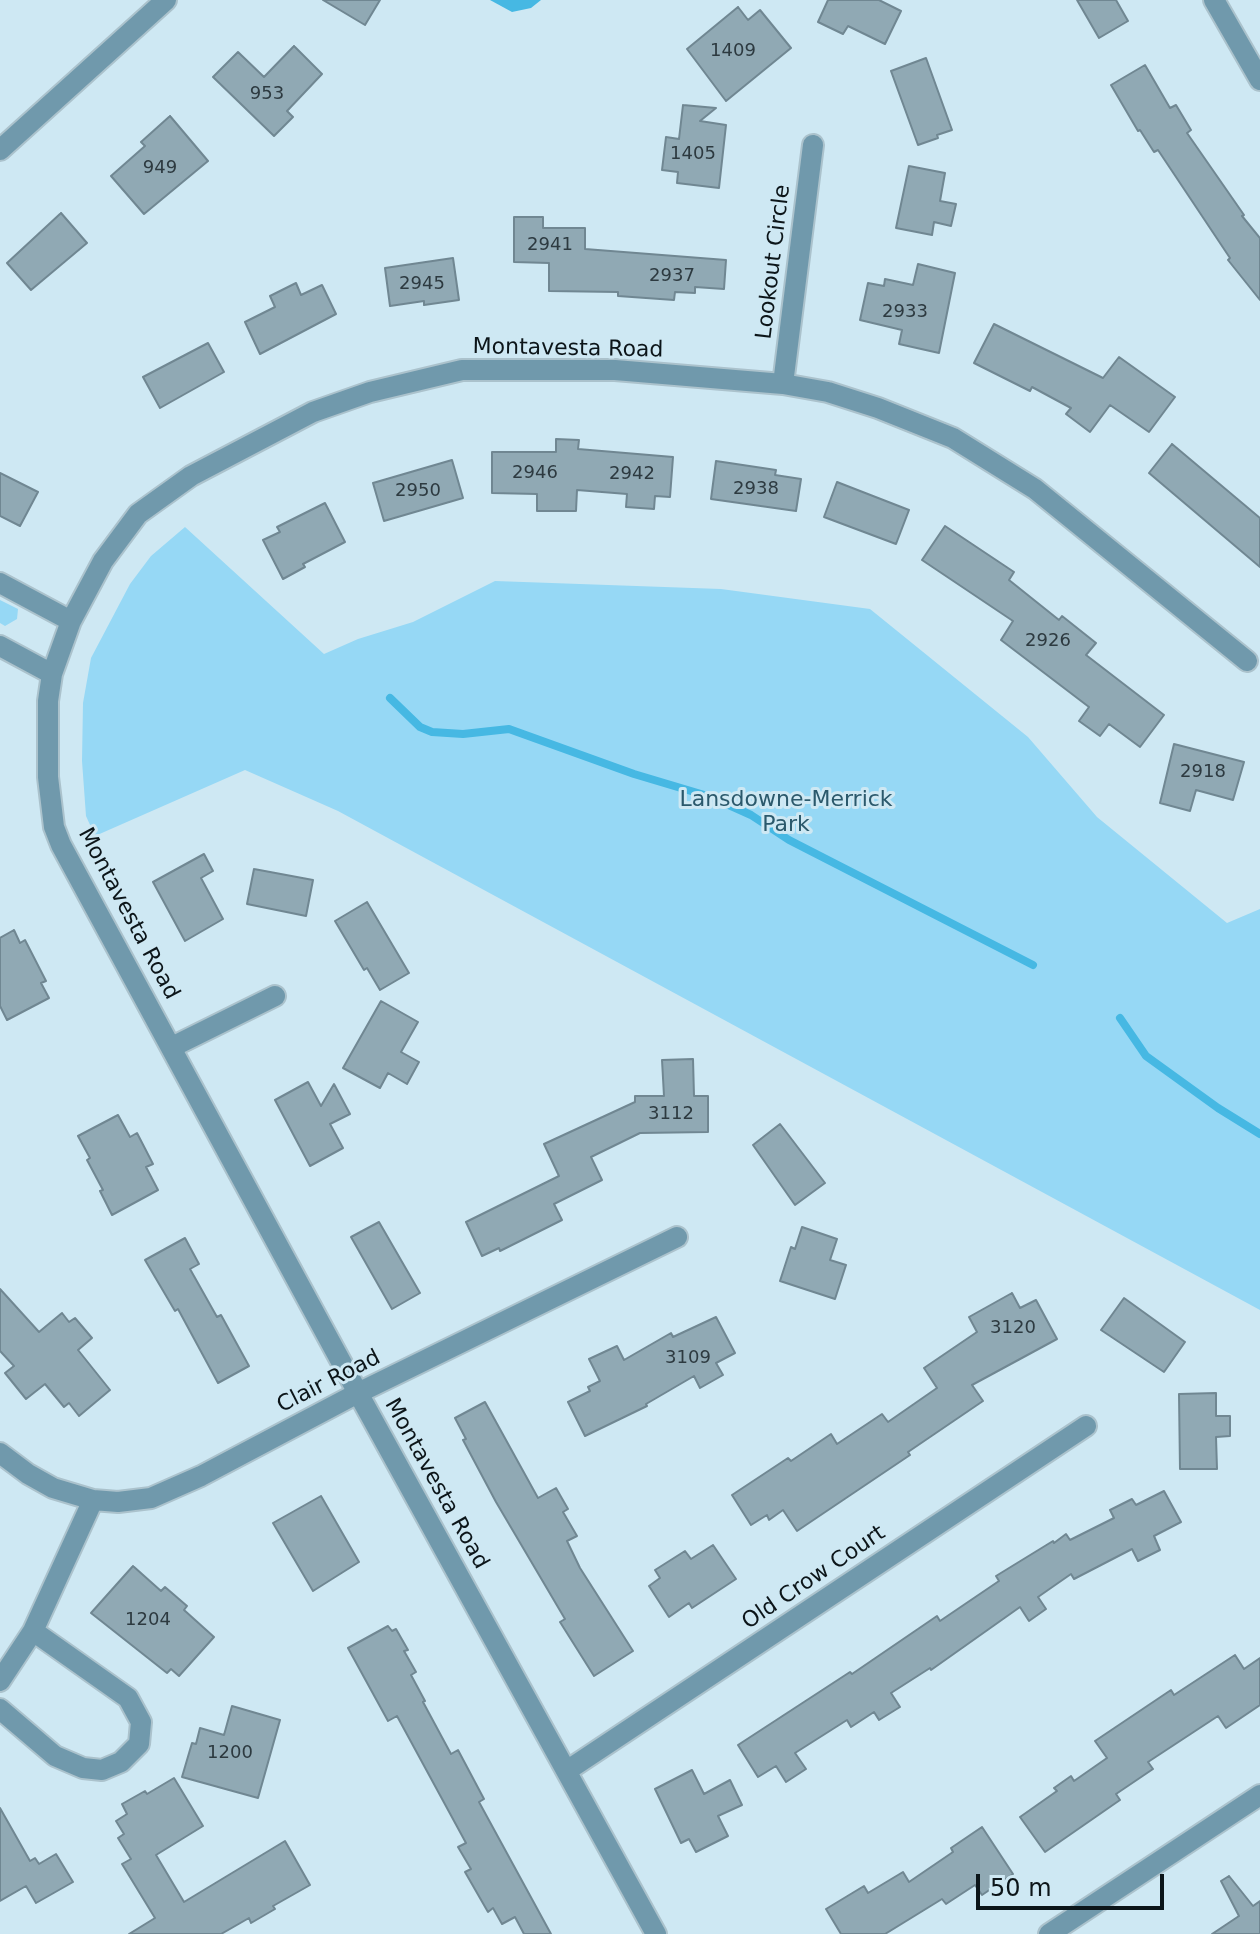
<!DOCTYPE html>
<style>
body{margin:0}
#map{position:relative;width:1260px;height:1934px;overflow:hidden;background:#cee8f3;font-family:"DejaVu Sans",sans-serif}
canvas{display:block}
.scale{position:absolute;left:976px;top:1874px;width:188px;height:36px;box-sizing:border-box;border:4px solid #0c1519;border-top:0;padding-left:10px;font-size:24px;line-height:28px;white-space:nowrap;color:#0c1519;-webkit-text-stroke:6px #cee8f3;paint-order:stroke}
</style>
<div id="map">
<canvas width="1260" height="1934"></canvas>
<div class="scale">50 m</div>
</div>
<script>
const ctx = document.querySelector('canvas').getContext('2d');
ctx.lineJoin = 'round';
function paint(path, color) {
  ctx.fillStyle = color;
  ctx.fill(path, 'evenodd');
}
function toPath(rows) {
  const path = new Path2D();
  for (const r of rows) {
    path.moveTo(r[0], r[1]);
    for (let i = 2; i < r.length; i += 2) path.lineTo(r[i], r[i + 1]);
  }
  return path;
}
function stroke(path, color, width, dash) {
  ctx.strokeStyle = color;
  ctx.lineWidth = width;
  ctx.lineCap = dash ? 'butt' : 'round';
  ctx.setLineDash(dash || []);
  ctx.stroke(path);
}
function write(font, color, halo, rows, align = 'center') {
  ctx.font = font + ' "DejaVu Sans",sans-serif';
  ctx.lineWidth = 6;
  ctx.setLineDash([]);
  ctx.textBaseline = 'middle';
  ctx.strokeStyle = halo;
  ctx.fillStyle = color;
  for (const [text, x, y, turn = 0] of rows) {
    ctx.save();
    ctx.translate(x, y);
    ctx.rotate((+turn || 0) * Math.PI / 180);
    ctx.textAlign = isNaN(turn) ? turn : align;
    if (halo) ctx.strokeText(text, 0, 0);
    ctx.fillText(text, 0, 0);
    ctx.restore();
  }
}
paint(toPath([
 [185,527,324,654,358,639,413,622,495,581,721,589,870,609,1028,737,1097,817,1227,923,1260,909,1260,1310,338,811,245,770,95,836,86,816,82,761,83,703,91,658,130,584,151,556],
 [0,600,18,609,17,619,5,626,0,623]
]), '#96d8f5');
paint(toPath([
 [490,0,541,0,531,8,512,12]
]), '#46b8e3');
stroke(toPath([
 [390,698,420,727,432,732,463,734,509,729,634,774,711,797,751,815,789,840,1033,965],
 [1120,1018,1146,1056,1218,1108,1260,1134]
]), '#46b8e3', 8);
const building = toPath([
 [323,0,380,0,365,25,323,0],
 [828,0,879,0,901,11,885,44,848,26,843,34,818,22,828,0],
 [1077,0,1116,0,1128,21,1099,38,1077,0],
 [738,7,748,20,760,10,791,48,726,101,687,49,738,7],
 [294,46,322,74,287,111,293,117,274,136,213,77,238,52,264,77,294,46],
 [926,58,952,130,937,135,938,138,918,145,891,71,926,58],
 [1145,65,1170,108,1176,105,1191,130,1187,133,1244,215,1242,216,1260,238,1260,300,1228,260,1230,258,1158,150,1154,152,1140,130,1138,131,1111,85,1145,65],
 [683,105,716,108,700,121,726,125,719,188,677,183,678,172,662,170,666,137,679,139,683,105],
 [170,116,208,161,144,214,111,176,145,146,141,142,170,116],
 [909,166,945,173,940,201,956,204,951,226,934,222,932,235,896,228,909,166],
 [61,213,87,243,31,290,7,263,61,213],
 [514,217,543,217,543,228,585,228,585,249,726,260,724,289,695,287,695,293,675,292,674,300,618,296,618,292,549,291,549,263,514,262,514,217],
 [453,258,459,300,424,305,424,301,390,306,385,268,453,258],
 [918,264,955,273,939,353,899,344,902,330,860,320,868,283,884,286,885,279,913,285,918,264],
 [296,283,301,295,322,285,336,314,260,354,245,322,275,307,270,296,296,283],
 [994,324,1103,378,1119,357,1175,397,1149,432,1110,405,1090,432,1066,414,1071,408,1032,387,1030,391,974,363,994,324],
 [208,343,224,372,160,408,143,377,208,343],
 [556,439,579,440,578,449,673,457,670,497,655,496,654,509,626,507,627,494,577,490,576,511,537,511,537,494,492,493,492,452,556,452,556,439],
 [1172,444,1260,518,1260,567,1149,473,1172,444],
 [452,460,463,498,384,521,373,483,452,460],
 [716,461,776,470,775,475,801,479,796,511,711,499,716,461],
 [0,473,38,492,20,526,0,516,0,473],
 [837,482,909,510,896,544,824,517,837,482],
 [325,503,345,542,303,564,305,567,283,579,263,540,280,532,277,527,325,503],
 [945,526,1014,572,1009,580,1059,620,1062,616,1096,643,1086,655,1164,715,1140,747,1109,724,1100,736,1079,721,1089,707,1001,640,1013,621,922,560,945,526],
 [1174,744,1244,762,1233,800,1196,790,1190,811,1160,803,1174,744],
 [204,854,213,871,201,878,223,919,185,941,153,882,204,854],
 [254,869,313,880,306,916,247,904,254,869],
 [367,902,409,973,380,990,367,968,364,970,335,921,367,902],
 [14,930,20,943,25,940,46,981,41,983,49,998,7,1020,0,1006,0,938,14,930],
 [381,1001,418,1022,401,1052,419,1062,407,1084,388,1073,380,1088,343,1068,381,1001],
 [693,1059,694,1096,708,1096,708,1132,640,1133,591,1157,602,1180,554,1204,562,1220,500,1251,499,1248,482,1256,466,1222,559,1176,544,1144,635,1102,635,1096,664,1096,662,1060,693,1059],
 [308,1082,321,1106,334,1084,350,1114,330,1124,343,1148,310,1166,275,1100,308,1082],
 [118,1115,130,1137,137,1133,153,1164,146,1167,158,1190,112,1215,100,1191,103,1190,87,1160,90,1158,78,1136,118,1115],
 [780,1124,825,1183,795,1205,753,1145,780,1124],
 [379,1222,420,1293,392,1309,351,1237,379,1222],
 [802,1227,837,1239,830,1260,846,1265,835,1299,780,1281,791,1247,795,1249,802,1227],
 [185,1238,199,1264,190,1269,217,1317,221,1315,249,1366,218,1383,178,1309,175,1311,145,1260,185,1238],
 [0,1289,39,1332,62,1313,69,1322,75,1318,92,1338,78,1350,110,1390,79,1416,69,1403,64,1407,45,1384,26,1399,5,1373,14,1366,0,1351,0,1289],
 [1012,1293,1020,1308,1036,1300,1057,1339,972,1385,983,1401,908,1452,910,1455,797,1531,783,1510,769,1520,767,1515,751,1525,732,1495,788,1458,791,1461,831,1434,837,1444,882,1414,888,1422,937,1388,924,1368,977,1332,969,1317,1012,1293],
 [1124,1298,1185,1342,1164,1372,1101,1330,1124,1298],
 [716,1317,735,1353,716,1363,723,1375,700,1388,694,1376,646,1404,647,1406,585,1436,568,1402,590,1391,588,1387,600,1381,589,1359,617,1346,624,1360,671,1333,673,1337,716,1317],
 [1216,1393,1216,1416,1230,1416,1230,1436,1216,1437,1217,1469,1180,1469,1179,1394,1216,1393],
 [485,1402,538,1498,556,1488,568,1509,563,1512,577,1536,567,1541,580,1568,633,1651,594,1676,560,1622,565,1619,496,1502,463,1440,466,1439,455,1418,485,1402],
 [1164,1491,1181,1522,1154,1536,1160,1550,1138,1561,1132,1549,1074,1579,1071,1574,1038,1597,1046,1609,1029,1621,1020,1607,931,1670,930,1668,891,1693,900,1707,879,1720,874,1712,851,1727,847,1720,795,1753,806,1769,786,1782,776,1766,758,1777,738,1745,850,1672,852,1674,937,1616,940,1621,999,1581,996,1576,1053,1541,1054,1543,1066,1534,1070,1540,1114,1518,1110,1510,1132,1499,1136,1505,1164,1491],
 [321,1496,359,1562,313,1591,273,1523,321,1496],
 [713,1545,736,1579,692,1608,689,1603,669,1617,649,1586,660,1578,655,1570,685,1551,691,1559,713,1545],
 [133,1566,161,1591,165,1587,187,1606,184,1610,214,1637,179,1676,171,1669,167,1673,91,1613,133,1566],
 [388,1626,392,1631,396,1629,408,1650,404,1651,416,1672,411,1675,425,1701,423,1702,451,1754,458,1750,484,1799,479,1802,551,1934,524,1934,515,1917,502,1924,493,1908,488,1912,465,1872,471,1869,458,1847,466,1843,397,1716,388,1721,348,1648,388,1626],
 [1235,1655,1244,1669,1260,1658,1260,1705,1226,1728,1218,1716,1148,1762,1153,1769,1116,1794,1120,1800,1045,1852,1020,1817,1057,1791,1054,1788,1071,1776,1074,1781,1107,1758,1095,1741,1171,1690,1174,1695,1235,1655],
 [232,1706,280,1720,258,1798,182,1777,192,1743,196,1744,200,1728,224,1735,232,1706],
 [692,1770,704,1794,730,1780,742,1805,718,1816,728,1836,696,1852,689,1839,681,1843,655,1789,692,1770],
 [174,1778,203,1826,156,1855,184,1902,285,1841,310,1885,273,1906,275,1909,251,1923,249,1918,221,1934,129,1934,155,1918,122,1864,131,1859,118,1838,124,1834,116,1821,127,1814,122,1804,145,1791,147,1794,174,1778],
 [0,1808,30,1861,35,1858,39,1864,56,1854,73,1882,36,1903,26,1886,0,1901,0,1808],
 [982,1827,1013,1874,982,1895,975,1885,946,1904,942,1899,885,1934,841,1934,826,1909,864,1886,868,1893,903,1872,909,1882,953,1852,951,1848,982,1827],
 [1229,1876,1253,1906,1260,1901,1260,1934,1212,1934,1239,1916,1221,1881,1229,1876]
]);
paint(building, '#90a9b4');
stroke(building, '#708792', 2);
const minor = toPath([
 [1214,0,1260,80],
 [783,384,813,145],
 [0,583,71,621],
 [0,646,52,674],
 [172,1047,275,996],
 [0,1453,28,1474,53,1488,93,1500,118,1502,151,1498,201,1476,358,1393,677,1237],
 [0,1681,33,1631,93,1500],
 [0,1709,55,1756,83,1768,102,1770,121,1762,139,1744,141,1722,128,1698,33,1631],
 [568,1770,1086,1426],
 [656,1934,358,1393,61,845,54,827,48,777,48,701,52,674,71,621,103,561,138,514,191,476,313,412,370,392,462,370,615,370,783,384,828,392,878,408,953,438,1035,489,1247,661],
 [1049,1934,1260,1795]
]);
const tertiary = toPath([
 [0,150,166,0]
]);
stroke(minor, '#abc2cc', 24);
stroke(tertiary, '#abc2cc', 24);
stroke(minor, '#7099ac', 20);
stroke(tertiary, '#7099ac', 20);
write('18px', '#2d3a40', null, [
 ["1409",733,51],
 ["953",267,94],
 ["1405",693,154],
 ["949",160,168],
 ["2941",550,245],
 ["2937",672,276],
 ["2945",422,284],
 ["2933",905,312],
 ["2946",535,473],
 ["2942",632,474],
 ["2938",756,489],
 ["2950",418,491],
 ["2926",1048,641],
 ["2918",1203,772],
 ["3112",671,1114],
 ["3120",1013,1328],
 ["3109",688,1358],
 ["1204",148,1620],
 ["1200",230,1753]
]);
write('22px', '#0c1519', '#cee8f3', [
 ["Lookout Circle",774,262,-83],
 ["Montavesta Road",568,349,1],
 ["Montavesta Road",128,914,62],
 ["Clair Road",329,1382,-27],
 ["Montavesta Road",436,1484,61],
 ["Old Crow Court",814,1578,-34]
]);
write('22px', '#2b596c', '#cee8f3', [
 ["Lansdowne-Merrick",786,800],
 ["Park",786,825]
]);
</script>
